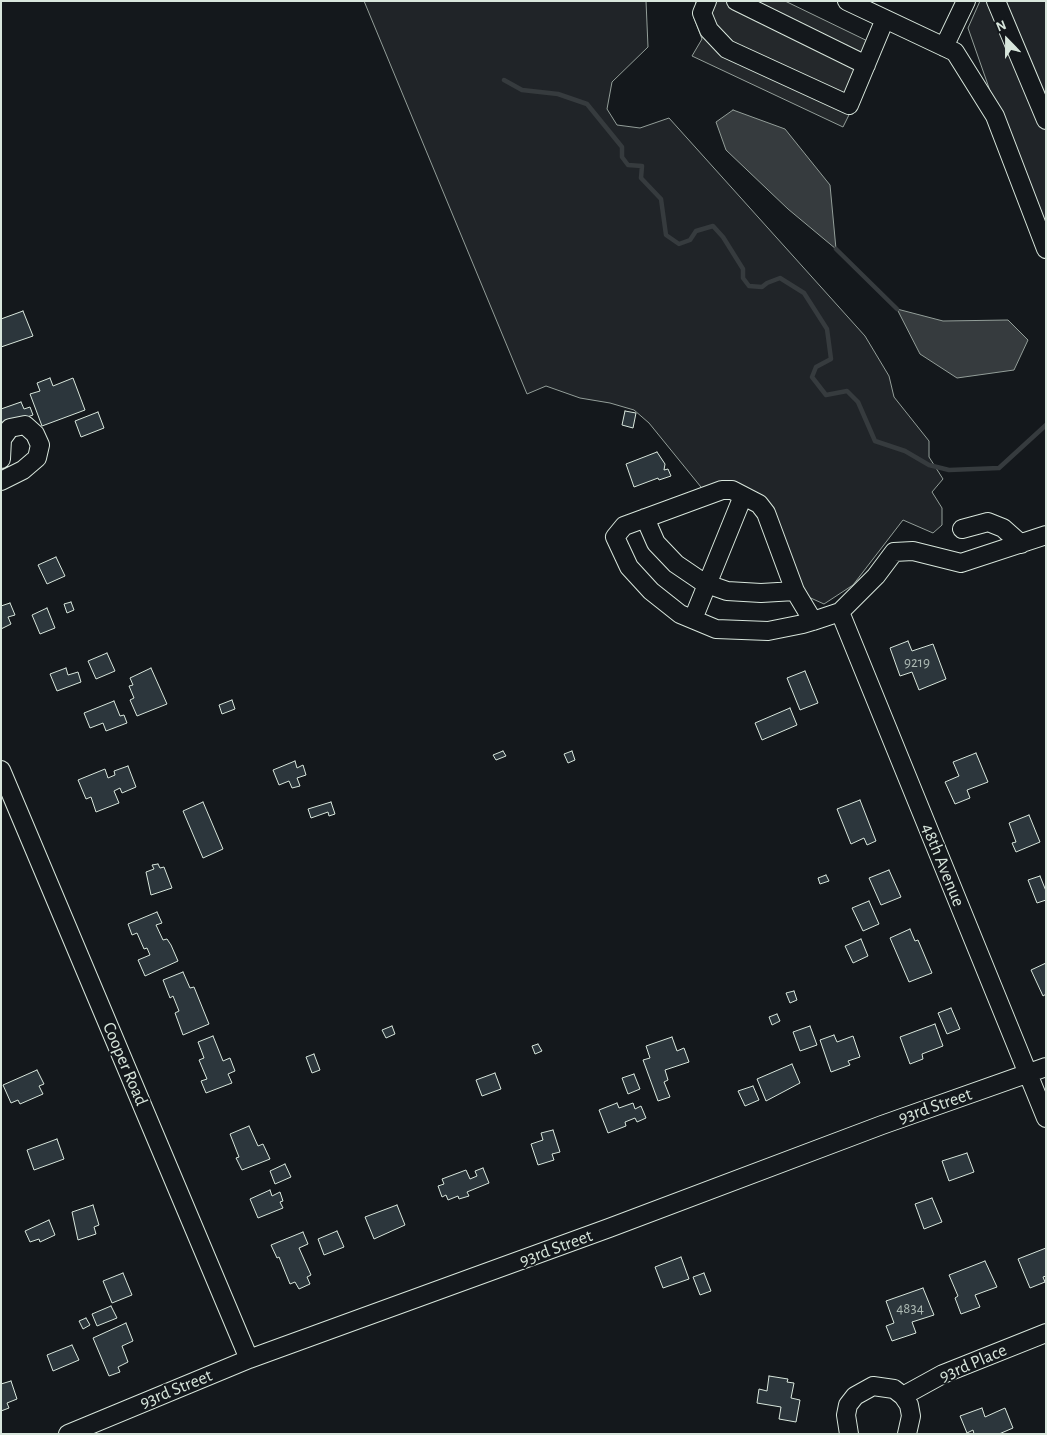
<!DOCTYPE html>
<style>
body{margin:0}
#map{position:relative;width:1047px;height:1435px;overflow:hidden;background:#14181c;font-family:"Alegreya Sans",sans-serif}
canvas{display:block}
.frame{position:absolute;inset:0;border:2px solid #d8e6dc;pointer-events:none}
.north{position:absolute;left:982px;top:15px;width:50px;height:50px;-webkit-text-stroke:4px #14181c;paint-order:stroke;rotate:338deg;font-size:14px;font-weight:700;line-height:20px;text-align:center;color:#d8e6dc}
.north::after{content:'';display:block;margin:auto;width:18px;height:22px;background:#d8e6dc;clip-path:polygon(50% 0,100% 100%,50% 72%,0 100%)}
</style>
<div id="map">
<canvas width="1047" height="1435"></canvas>
<div class="frame"></div>
<div class="north">N</div>
</div>
<script>
const ctx = document.querySelector('canvas').getContext('2d');
ctx.lineJoin = 'round';
function paint(path, color) {
  ctx.fillStyle = color;
  ctx.fill(path, 'evenodd');
}
function toPath(rows) {
  const path = new Path2D();
  for (const r of rows) {
    path.moveTo(r[0], r[1]);
    for (let i = 2; i < r.length; i += 2) path.lineTo(r[i], r[i + 1]);
  }
  return path;
}
function stroke(path, color, width, dash) {
  ctx.strokeStyle = color;
  ctx.lineWidth = width;
  ctx.lineCap = dash ? 'butt' : 'round';
  ctx.setLineDash(dash || []);
  ctx.stroke(path);
}
function write(font, color, halo, rows, align = 'center') {
  ctx.font = font + ' "Alegreya Sans",sans-serif';
  ctx.lineWidth = 4;
  ctx.setLineDash([]);
  ctx.textBaseline = 'middle';
  ctx.strokeStyle = halo;
  ctx.fillStyle = color;
  for (const [text, x, y, turn = 0] of rows) {
    ctx.save();
    ctx.translate(x, y);
    ctx.rotate((+turn || 0) * Math.PI / 180);
    ctx.textAlign = isNaN(turn) ? turn : align;
    if (halo) ctx.strokeText(text, 0, 0);
    ctx.fillText(text, 0, 0);
    ctx.restore();
  }
}
const green = toPath([
 [364,1,646,1,648,47,612,82,607,109,617,125,640,128,669,118,865,336,889,376,894,397,929,441,929,457,943,479,932,492,942,508,942,525,933,533,903,520,853,585,824,604,804,595,757,495,705,492,649,423,634,410,610,403,580,398,546,386,527,394,364,1],
 [980,1,1046,1,1046,228,995,105,968,28,980,1]
]);
paint(green, '#202428');
stroke(green, '#939e99', 1);
const parking = toPath([
 [696,1,785,1,882,48,843,127,692,56,702,39,694,18,696,1]
]);
paint(parking, '#24282b');
stroke(parking, '#939e99', 1);
const water = toPath([
 [733,110,785,129,830,185,836,249,788,209,726,150,716,122,733,110],
 [897,309,943,321,1008,320,1028,340,1014,370,957,378,920,354,897,309]
]);
paint(water, '#363b3e');
stroke(water, '#939e99', 1);
stroke(toPath([
 [504,80,522,90,558,94,587,104,622,147,622,157,628,165,642,166,641,178,661,199,666,235,679,244,690,240,696,231,713,226,723,237,743,269,743,278,749,286,762,287,767,283,780,278,804,293,827,329,831,359,816,367,812,377,826,395,847,391,858,402,875,441,905,451,929,465,949,470,999,468,1046,425],
 [836,249,897,309]
]), '#363b3e', 4.5);
const building = toPath([
 [23,311,33,336,1,347,1,319,23,311],
 [50,378,53,386,73,378,85,410,42,426,30,394,40,391,37,383,50,378],
 [21,402,24,409,30,407,33,415,1,426,1,409,21,402],
 [625,411,636,413,633,428,622,425,625,411],
 [98,412,104,428,81,437,75,421,98,412],
 [657,452,665,464,664,470,668,469,671,476,659,480,658,478,634,487,626,464,657,452],
 [56,557,65,576,47,584,38,565,56,557],
 [71,602,74,610,67,613,64,604,71,602],
 [10,603,15,615,8,617,11,624,1,629,1,606,10,603],
 [47,608,55,628,40,634,32,615,47,608],
 [908,641,912,651,933,644,946,679,919,690,912,672,900,676,890,648,908,641],
 [107,653,115,671,96,679,88,661,107,653],
 [66,668,68,675,78,672,81,682,57,691,50,674,66,668],
 [151,668,167,704,137,716,130,700,134,698,129,686,133,685,130,678,151,668],
 [805,671,818,703,800,710,787,678,805,671],
 [232,700,235,709,222,714,219,705,232,700],
 [114,701,120,716,124,715,127,723,106,731,103,723,90,728,84,713,114,701],
 [790,708,797,725,762,740,755,723,790,708],
 [503,751,506,756,496,760,493,755,503,751],
 [572,751,575,760,568,763,564,754,572,751],
 [976,753,988,782,967,790,970,798,955,804,945,782,959,776,953,762,976,753],
 [295,761,297,768,303,765,306,775,297,778,300,786,292,788,289,781,279,785,273,770,295,761],
 [128,766,136,787,122,793,120,788,114,791,119,803,96,812,91,797,86,799,78,780,105,769,108,778,115,775,114,771,128,766],
 [860,800,876,841,867,845,864,838,851,844,837,809,860,800],
 [203,802,223,849,203,858,183,811,203,802],
 [331,802,335,814,329,816,328,812,311,818,308,809,331,802],
 [1029,815,1040,842,1016,852,1012,843,1016,842,1009,823,1029,815],
 [158,864,160,868,164,867,172,888,151,895,146,872,154,869,152,865,158,864],
 [889,870,901,897,881,905,869,878,889,870],
 [826,875,829,881,820,884,818,878,826,875],
 [1040,876,1046,891,1046,900,1037,903,1028,880,1040,876],
 [869,901,879,924,863,931,852,908,869,901],
 [157,912,162,923,156,925,163,940,167,939,171,945,178,961,145,976,138,960,150,955,147,948,144,949,137,933,132,935,128,924,157,912],
 [910,929,915,941,918,940,932,973,909,982,890,938,910,929],
 [861,939,868,956,853,963,845,946,861,939],
 [1046,963,1046,994,1043,996,1031,970,1046,963],
 [183,972,190,988,194,987,209,1024,183,1035,175,1013,179,1011,173,996,170,998,163,980,183,972],
 [794,991,797,1000,790,1003,786,993,794,991],
 [951,1008,960,1029,947,1034,938,1013,951,1008],
 [777,1014,780,1021,772,1025,769,1017,777,1014],
 [935,1024,943,1046,922,1054,923,1059,910,1064,900,1037,935,1024],
 [392,1026,395,1034,386,1038,382,1030,392,1026],
 [810,1026,817,1045,800,1051,793,1032,810,1026],
 [834,1035,837,1042,853,1036,860,1057,848,1061,850,1065,831,1072,820,1040,834,1035],
 [213,1036,223,1061,230,1058,235,1071,228,1074,232,1083,206,1093,201,1081,207,1079,199,1060,204,1058,198,1042,213,1036],
 [672,1037,677,1051,684,1048,689,1062,665,1070,668,1080,664,1082,670,1097,658,1101,643,1060,650,1058,646,1046,672,1037],
 [538,1044,542,1051,535,1054,532,1046,538,1044],
 [314,1054,320,1070,312,1073,306,1057,314,1054],
 [792,1064,800,1083,766,1101,757,1079,792,1064],
 [37,1070,44,1084,39,1086,43,1094,20,1104,18,1100,11,1103,3,1085,37,1070],
 [495,1073,501,1089,482,1096,476,1080,495,1073],
 [634,1074,640,1089,628,1094,622,1078,634,1074],
 [753,1086,759,1100,745,1106,738,1091,753,1086],
 [617,1103,619,1108,633,1103,635,1109,641,1106,646,1118,637,1122,635,1118,625,1122,626,1126,608,1133,599,1110,617,1103],
 [249,1126,258,1146,263,1144,270,1159,242,1170,236,1158,239,1157,230,1134,249,1126],
 [553,1130,560,1152,552,1154,554,1160,538,1165,531,1144,543,1140,541,1133,553,1130],
 [57,1139,64,1159,34,1170,27,1150,57,1139],
 [967,1153,974,1172,949,1181,942,1161,967,1153],
 [285,1164,291,1177,275,1184,270,1171,285,1164],
 [483,1168,489,1183,467,1192,469,1196,459,1199,458,1196,448,1200,446,1195,442,1197,438,1186,444,1184,442,1179,466,1170,470,1179,477,1176,475,1171,483,1168],
 [270,1190,272,1196,280,1192,283,1201,280,1202,283,1208,258,1218,250,1199,270,1190],
 [932,1198,942,1222,924,1229,915,1204,932,1198],
 [93,1205,99,1225,94,1227,96,1234,78,1240,72,1212,93,1205],
 [397,1205,405,1225,374,1239,365,1217,397,1205],
 [49,1220,55,1235,40,1242,39,1239,30,1242,25,1231,49,1220],
 [337,1231,344,1247,324,1255,318,1239,337,1231],
 [303,1232,308,1244,299,1248,311,1275,307,1277,310,1284,299,1289,295,1282,290,1284,279,1257,277,1258,271,1245,303,1232],
 [1046,1248,1046,1276,1043,1277,1045,1282,1030,1288,1018,1259,1046,1248],
 [681,1257,689,1279,663,1288,655,1267,681,1257],
 [985,1261,997,1287,975,1295,980,1307,961,1314,955,1298,958,1296,949,1275,985,1261],
 [123,1273,132,1295,112,1303,103,1281,123,1273],
 [704,1273,711,1291,700,1295,693,1277,704,1273],
 [923,1288,934,1315,912,1322,916,1333,892,1341,886,1326,894,1323,886,1301,923,1288],
 [111,1306,117,1318,97,1326,92,1314,111,1306],
 [86,1318,90,1325,83,1329,79,1321,86,1318],
 [126,1323,133,1341,122,1346,128,1362,118,1367,120,1372,109,1376,93,1338,126,1323],
 [72,1345,79,1360,53,1371,47,1355,72,1345],
 [769,1376,788,1379,787,1382,794,1383,791,1398,800,1400,796,1422,779,1419,781,1407,757,1403,759,1389,767,1391,769,1376],
 [11,1381,17,1399,7,1403,9,1408,1,1411,1,1384,11,1381],
 [982,1408,985,1417,1005,1408,1013,1428,999,1434,974,1434,973,1430,967,1433,960,1416,982,1408]
]);
paint(building, '#2c363c');
stroke(building, '#d8e6dc', 1);
const minor = toPath([
 [707,1,702,13,709,30,727,49,849,105,885,19],
 [736,1,866,65],
 [847,1,955,52,995,116,1046,249],
 [996,1,1046,120],
 [944,47,966,1],
 [1,459,2,439,10,428,25,425,35,434,40,445,37,458,23,470,1,481],
 [645,518,656,543,676,564,704,583,727,591,761,593,795,591],
 [962,529,988,522,1003,528,1021,544],
 [840,612,1046,1118],
 [693,619,743,496],
 [813,621,795,591,766,513,759,504,732,490,722,490,624,526,615,537,629,567,651,591,680,614,716,629,768,631,803,624,813,621,840,612,876,576,894,552,913,551,961,563,1046,535],
 [1,770,249,1359],
 [903,1396,943,1374,1046,1333],
 [68,1434,249,1359,609,1228,882,1125,1046,1067],
 [849,1434,846,1415,848,1405,855,1396,873,1386,894,1389,903,1396,909,1405,911,1416,907,1434]
]);
stroke(minor, '#d8e6dc', 20);
stroke(minor, '#14181c', 18);
write('15px', '#adbab4', null, [
 ["9219",917,662],
 ["4834",910,1308]
]);
write('18px', '#d8e6dc', '#14181c', [
 ["48th Avenue",943,865,68],
 ["Cooper Road",125,1064,67],
 ["93rd Street",935,1106,-19],
 ["93rd Street",556,1248,-20],
 ["93rd Place",973,1363,-23],
 ["93rd Street",176,1389,-22]
]);
</script>
